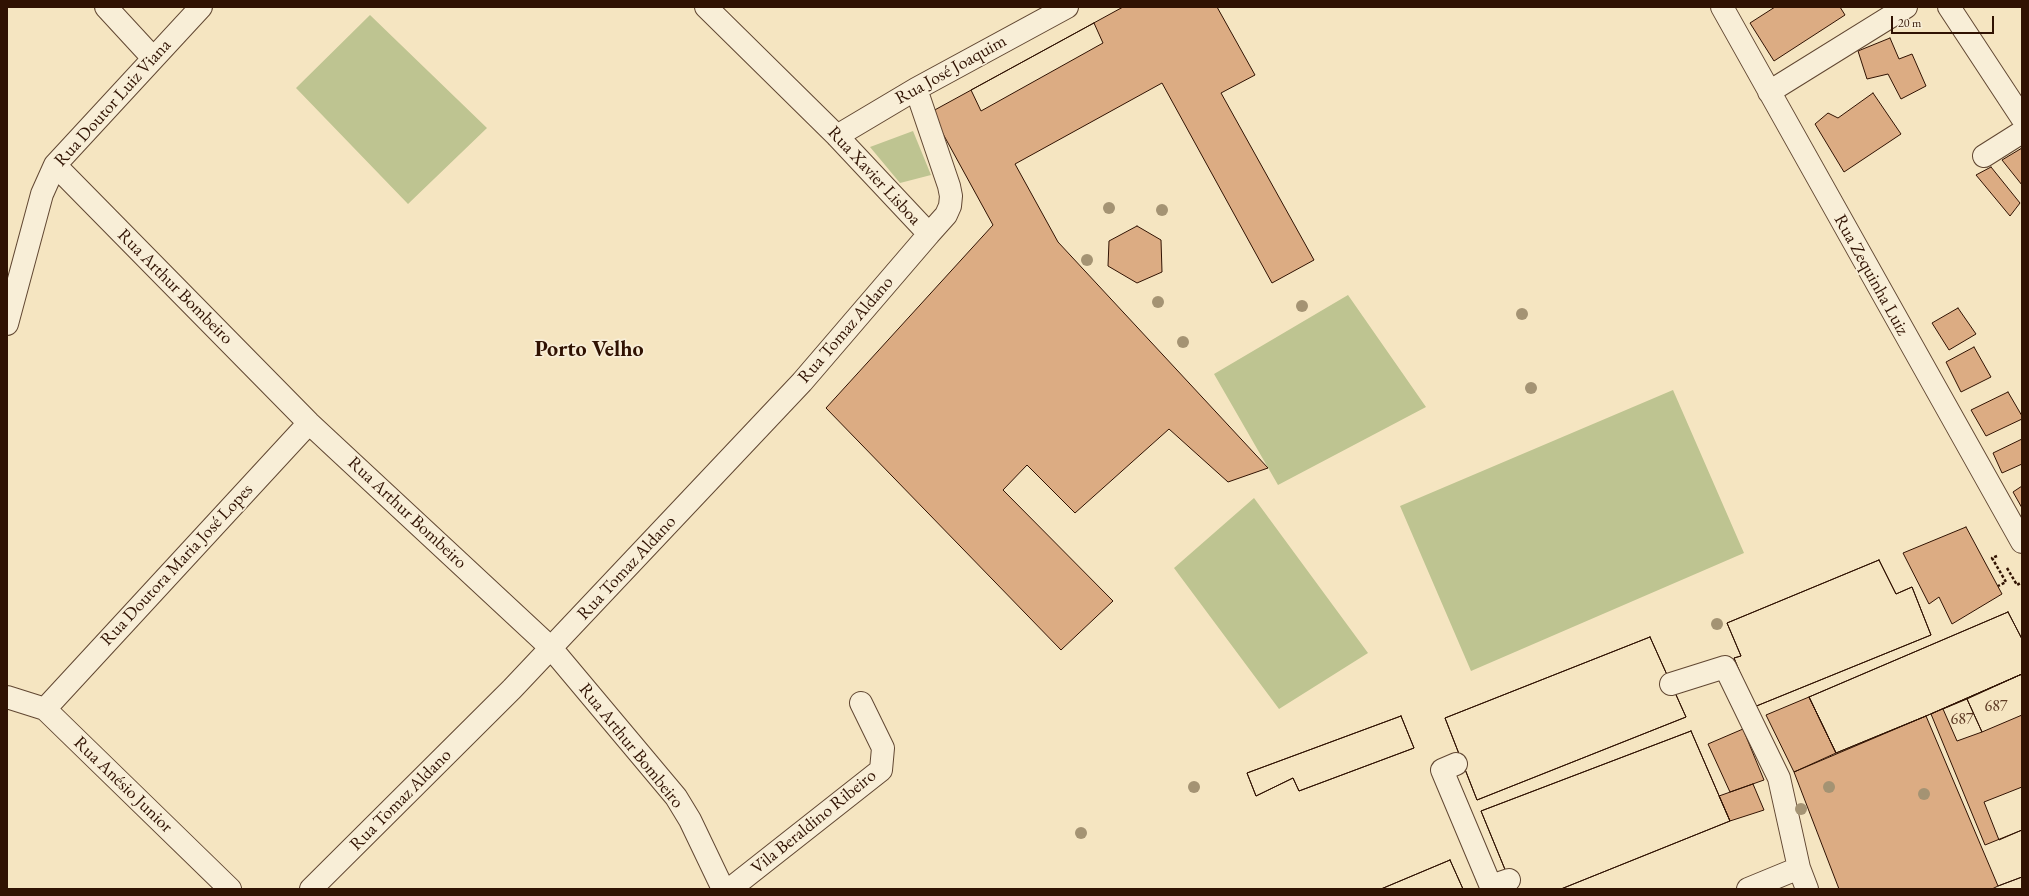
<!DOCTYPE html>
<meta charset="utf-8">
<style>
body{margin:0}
#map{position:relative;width:2029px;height:896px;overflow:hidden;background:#f5e5c1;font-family:"EB Garamond",serif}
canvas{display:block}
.frame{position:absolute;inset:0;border:8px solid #301202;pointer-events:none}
.scale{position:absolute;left:1891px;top:16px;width:103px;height:18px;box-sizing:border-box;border:2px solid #301202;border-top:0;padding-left:5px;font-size:12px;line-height:14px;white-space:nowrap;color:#301202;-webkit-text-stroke:3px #f8eed7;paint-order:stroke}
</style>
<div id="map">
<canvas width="2029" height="896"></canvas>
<div class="frame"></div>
<div class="scale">20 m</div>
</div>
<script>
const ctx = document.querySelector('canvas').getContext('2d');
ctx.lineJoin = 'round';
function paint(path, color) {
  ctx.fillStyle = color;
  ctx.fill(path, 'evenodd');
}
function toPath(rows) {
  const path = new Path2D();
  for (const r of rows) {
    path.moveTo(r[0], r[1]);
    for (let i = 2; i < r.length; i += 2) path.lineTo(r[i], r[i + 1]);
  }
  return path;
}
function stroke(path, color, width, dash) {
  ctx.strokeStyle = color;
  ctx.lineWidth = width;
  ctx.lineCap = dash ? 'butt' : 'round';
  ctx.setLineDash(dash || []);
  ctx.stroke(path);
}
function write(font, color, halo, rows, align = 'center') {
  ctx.font = font + ' "EB Garamond",serif';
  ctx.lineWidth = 3.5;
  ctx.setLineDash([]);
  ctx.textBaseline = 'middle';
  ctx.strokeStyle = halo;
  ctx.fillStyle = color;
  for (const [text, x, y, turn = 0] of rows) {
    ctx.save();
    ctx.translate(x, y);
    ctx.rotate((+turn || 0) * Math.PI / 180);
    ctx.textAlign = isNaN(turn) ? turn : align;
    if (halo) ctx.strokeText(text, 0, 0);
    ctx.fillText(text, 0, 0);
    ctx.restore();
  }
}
paint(toPath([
 [370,15,487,128,408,204,296,88],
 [913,131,931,175,900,183,870,147],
 [1348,295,1426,407,1278,485,1214,374],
 [1673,390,1744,553,1471,671,1400,506],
 [1254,498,1368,653,1279,709,1174,568]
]), '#bec491');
const building = toPath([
 [1123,7,1217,7,1255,75,1221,93,1314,260,1272,283,1162,83,1015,164,1058,242,1268,468,1228,482,1169,429,1075,513,1027,465,1003,490,1113,601,1061,650,826,408,993,225,931,112,1123,7],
 [1775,7,1840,7,1845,15,1774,61,1750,23,1775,7],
 [1094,23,1103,43,981,111,971,90,1094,23],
 [1890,38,1899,59,1912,54,1926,86,1901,99,1888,74,1867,79,1858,51,1890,38],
 [1873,93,1901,134,1844,172,1815,124,1828,113,1838,118,1873,93],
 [2022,148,2022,185,2002,160,2022,148],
 [1991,167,2020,203,2010,216,1976,175,1991,167],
 [1137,226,1161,240,1162,272,1137,283,1108,266,1109,241,1137,226],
 [1958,308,1976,334,1949,350,1932,323,1958,308],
 [1974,347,1991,377,1961,392,1946,362,1974,347],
 [2008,392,2022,416,2022,419,1986,436,1971,410,2008,392],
 [2022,439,2022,464,2002,473,1993,453,2022,439],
 [2022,486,2022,508,2013,492,2022,486],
 [1966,527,2002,594,1952,624,1939,597,1929,604,1903,553,1966,527],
 [1879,560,1896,594,1912,587,1931,635,1754,707,1734,658,1741,656,1727,623,1879,560],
 [1879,560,1896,594,1912,587,1931,635,1754,707,1734,658,1741,656,1727,623,1879,560],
 [2008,612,2022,639,2022,674,1926,716,1836,753,1809,697,2008,612],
 [2008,612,2022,639,2022,674,1926,716,1836,753,1809,697,2008,612],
 [1650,637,1686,717,1477,800,1445,718,1650,637],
 [1650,637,1686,717,1477,800,1445,718,1650,637],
 [2022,674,2022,715,1982,732,1967,699,2022,674],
 [2022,674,2022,830,1985,845,1931,714,2022,674],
 [1809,697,1836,753,1794,772,1766,715,1809,697],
 [1967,699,1982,732,1957,741,1943,709,1967,699],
 [1401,716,1414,748,1299,791,1293,778,1256,796,1247,773,1401,716],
 [1401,716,1414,748,1299,791,1293,778,1256,796,1247,773,1401,716],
 [1926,716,1998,886,2022,877,2022,889,1839,889,1794,772,1926,716],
 [1743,729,1764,780,1730,792,1708,744,1743,729],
 [1691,731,1730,821,1561,889,1513,889,1481,811,1691,731],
 [1691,731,1730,821,1561,889,1513,889,1481,811,1691,731],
 [1753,784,1764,810,1730,821,1719,796,1753,784],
 [2022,787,2022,830,1999,840,1984,802,2022,787],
 [1450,860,1463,889,1381,889,1450,860],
 [1450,860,1463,889,1381,889,1450,860],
 [2022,877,2022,889,1992,889,1998,886,2022,877]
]);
paint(building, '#dcac83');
stroke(building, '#301202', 1);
const minor = toPath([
 [106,7,153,58],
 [706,7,837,136,929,234,946,215,950,206,951,196,949,186,916,89],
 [1722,7,2022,542],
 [1949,7,2022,118],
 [1769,92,1906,7],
 [837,136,916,89,1067,7],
 [1984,156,2022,132],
 [55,165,309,423,551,648,676,797,690,820,723,889],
 [7,324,42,194,55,165,201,7],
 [1671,684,1725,667,1779,778,1799,868,1807,889],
 [7,697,45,709,230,889],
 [45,709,309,423],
 [1456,764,1442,770,1492,889],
 [1491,886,1509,880],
 [311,889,512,689,802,382,929,234],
 [730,889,881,770,883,748,861,703],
 [1748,889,1799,868]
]);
stroke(minor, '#614732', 24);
stroke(toPath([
 [1997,556,1992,558,2006,582,1998,586],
 [2007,568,2017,585,2022,582]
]), '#301202', 2.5, [3, 2]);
stroke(minor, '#f8eed7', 22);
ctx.fillStyle = '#a49373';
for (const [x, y] of [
 [1109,208],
 [1162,210],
 [1087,260],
 [1158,302],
 [1302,306],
 [1522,314],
 [1183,342],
 [1531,388],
 [1717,624],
 [1194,787],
 [1829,787],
 [1924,794],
 [1801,809],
 [1081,833]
]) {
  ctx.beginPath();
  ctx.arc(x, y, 6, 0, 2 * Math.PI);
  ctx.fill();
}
write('16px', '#5b3822', null, [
 ["687",1996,707],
 ["687",1962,720]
]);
write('18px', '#301202', '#f8eed7', [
 ["Rua José Joaquim",951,70,-29],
 ["Rua Doutor Luiz Viana",113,103,-48],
 ["Rua Xavier Lisboa",874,176,47],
 ["Rua Zequinha Luiz",1871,275,61],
 ["Rua Arthur Bombeiro",175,287,45],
 ["Rua Tomaz Aldano",846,330,-49],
 ["Rua Arthur Bombeiro",407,513,43],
 ["Rua Doutora Maria José Lopes",177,565,-47],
 ["Rua Tomaz Aldano",627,568,-47],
 ["Rua Arthur Bombeiro",631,746,51],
 ["Rua Anésio Junior",123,785,44],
 ["Rua Tomaz Aldano",401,800,-45],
 ["Vila Beraldino Ribeiro",814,822,-39]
]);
write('bold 22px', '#301202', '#f8eed7', [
 ["Porto Velho",589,350]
]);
</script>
